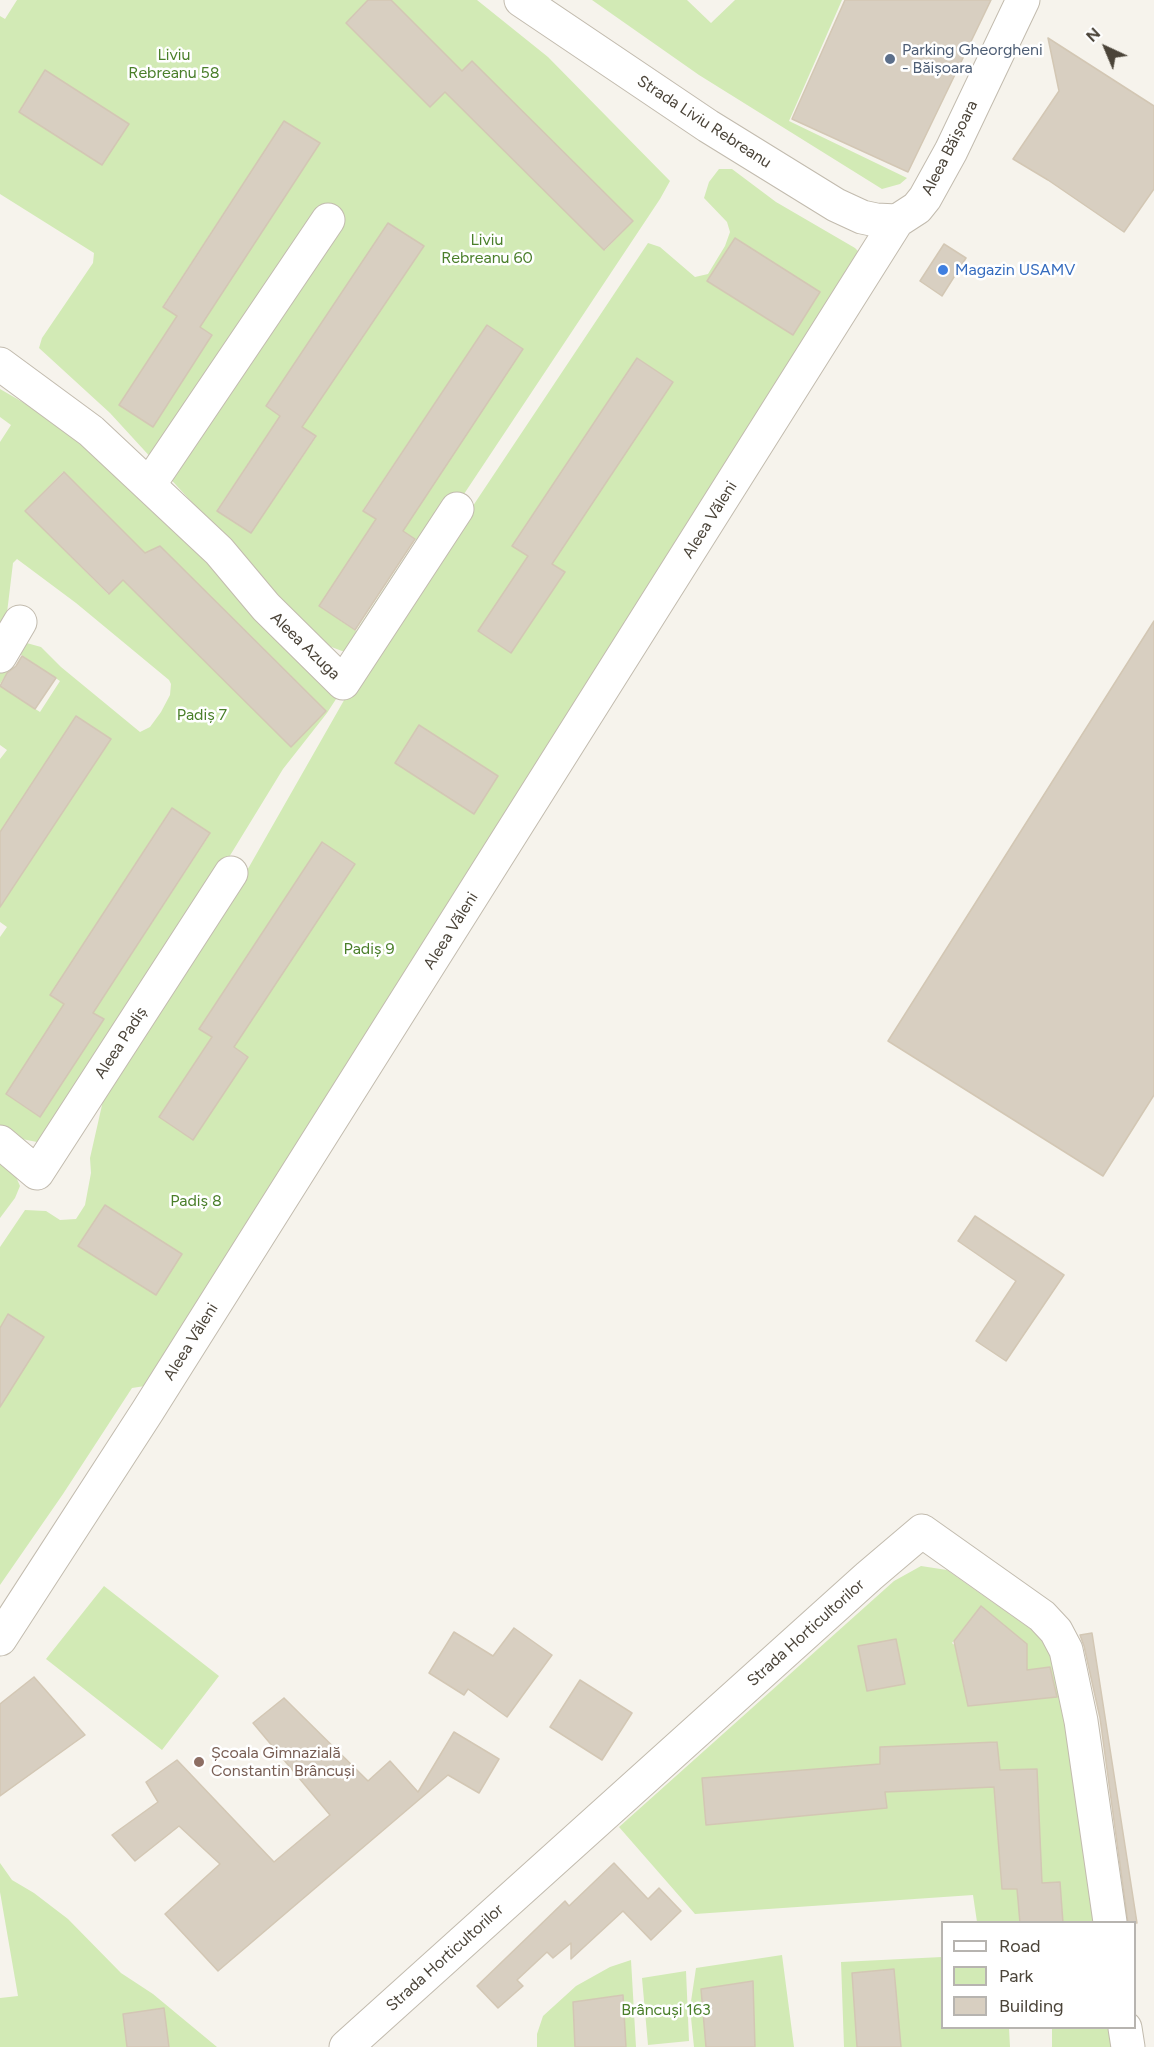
<!DOCTYPE html>
<meta charset="utf-8">
<style>
body{margin:0}
#map{position:relative;width:1154px;height:2047px;overflow:hidden;background:#f6f3ec;font-family:Figtree,sans-serif}
canvas{display:block}
.legend{position:absolute;left:941px;top:1921px;width:195px;height:108px;box-sizing:border-box;background:#fff;border:2px solid #b7b4b0;margin:0;padding:8px 10px;list-style:none;font-size:18px;color:#4b4439}
.legend li{display:flex;align-items:center;gap:12px;height:30px}
.legend b{width:30px;border:2px solid #b7b4b0}
.north{position:absolute;left:1076px;top:18px;width:60px;height:60px;-webkit-text-stroke:4px #fff;paint-order:stroke;rotate:316deg;font-size:16px;font-weight:700;line-height:24px;text-align:center;color:#4b4439}
.north::after{content:'';display:block;margin:auto;width:21px;height:27px;background:#4b4439;clip-path:polygon(50% 0,100% 100%,50% 72%,0 100%)}
</style>
<div id="map">
<canvas width="1154" height="2047"></canvas>
<ul class="legend">
<li><b style="height:8px;background:#fff"></b>Road</li>
<li><b style="height:16px;background:#d2eab5"></b>Park</li>
<li><b style="height:16px;background:#d8cfc1"></b>Building</li>
</ul>
<div class="north">N</div>
</div>
<script>
const ctx = document.querySelector('canvas').getContext('2d');
ctx.lineJoin = 'round';
function paint(path, color) {
  ctx.fillStyle = color;
  ctx.fill(path, 'evenodd');
}
function toPath(rows) {
  const path = new Path2D();
  for (const r of rows) {
    path.moveTo(r[0], r[1]);
    for (let i = 2; i < r.length; i += 2) path.lineTo(r[i], r[i + 1]);
  }
  return path;
}
function stroke(path, color, width, dash) {
  ctx.strokeStyle = color;
  ctx.lineWidth = width;
  ctx.lineCap = dash ? 'butt' : 'round';
  ctx.setLineDash(dash || []);
  ctx.stroke(path);
}
function write(font, color, halo, rows, align = 'center') {
  ctx.font = font + ' Figtree,sans-serif';
  ctx.lineWidth = 5;
  ctx.setLineDash([]);
  ctx.textBaseline = 'middle';
  ctx.strokeStyle = halo;
  ctx.fillStyle = color;
  for (const [text, x, y, turn = 0] of rows) {
    ctx.save();
    ctx.translate(x, y);
    ctx.rotate((+turn || 0) * Math.PI / 180);
    ctx.textAlign = isNaN(turn) ? turn : align;
    if (halo) ctx.strokeText(text, 0, 0);
    ctx.fillText(text, 0, 0);
    ctx.restore();
  }
}
paint(toPath([
 [17,0,368,0,346,23,430,106,445,92,605,250,633,221,472,61,462,71,391,0,477,0,548,57,670,181,660,199,367,640,354,653,342,651,321,643,110,413,39,348,42,338,93,263,94,253,0,194,0,16,5,19],
 [45,71,128,125,102,165,19,111],
 [284,121,319,144,200,327,212,335,152,426,177,316,163,306],
 [388,223,423,246,302,427,316,437,251,533,217,510,280,416,266,406],
 [487,325,523,349,403,531,416,540,356,631,319,606,376,519,363,510],
 [592,0,687,0,711,23,735,0,842,0,789,121,907,178,900,184,882,189,699,75],
 [719,169,732,169,776,202,855,248,865,258,145,1386,132,1388,63,1494,0,1585,0,1407,44,1337,9,1315,0,1328,0,1247,25,1210,46,1211,60,1220,76,1219,85,1205,91,1173,90,1158,107,1083,249,867,347,695,648,243,660,247,695,277,708,274,725,246,730,232,727,222,704,198,709,182],
 [735,238,820,292,708,280],
 [637,358,673,382,552,564,564,572,511,653,478,631,528,556,513,546],
 [419,725,498,776,474,813,395,763],
 [323,843,355,864,234,1047,247,1057,200,1029],
 [105,1205,182,1254,156,1295,79,1246],
 [0,389,38,411,81,441,310,654,338,696,327,713,283,769,147,991,53,1134,37,1142,17,1138,0,1125,0,937,7,927,0,922,0,907,76,717,0,832,0,759,7,750,0,745,0,686,40,712,60,681,20,654,0,684,0,671,23,642,41,647,61,667,140,732,150,727,161,712,170,695,171,684,169,680,76,603,17,559,13,563,6,621,0,636,0,442,11,425,0,417],
 [63,472,145,553,160,546,326,711,291,746,123,580,108,594,25,511],
 [171,809,210,834,93,1013,103,1020,40,1117,6,1094,64,1004,50,995],
 [0,1162,13,1170,20,1186,15,1198,0,1218],
 [921,1566,947,1570,1035,1632,1056,1656,1098,1922,1063,1922,1060,1882,1042,1883,1037,1769,1000,1770,996,1742,881,1747,880,1764,703,1778,706,1825,885,1792,994,1787,1002,1889,1017,1889,1020,1922,977,1922,973,1895,695,1914,619,1827,894,1581],
 [981,1606,1026,1644,1027,1670,1048,1698,968,1705,960,1671,985,1669,952,1643],
 [896,1639,905,1684,867,1691,858,1646],
 [104,1586,219,1676,162,1750,46,1659],
 [0,1863,12,1880,34,1893,68,1919,121,1973,153,1994,217,2047,169,2047,163,2008,123,2014,127,2047,0,2047,0,1998,18,1996,0,1892],
 [782,1955,794,2047,755,2047,752,1981,701,1989,706,2047,694,2047,690,2008,696,1968],
 [942,1957,942,2028,1009,2028,1010,2047,901,2047,894,1969,852,1973,857,2047,844,2047,841,1962],
 [631,1960,636,2047,626,2047,622,1995,573,2002,575,2047,537,2047,537,2034,543,2016,576,1986,610,1967],
 [686,1971,689,2041,648,2045,642,1978],
 [1052,2028,1113,2028,1116,2047,1052,2047]
]), '#d2eab5');
const building = toPath([
 [368,0,391,0,462,71,472,61,633,221,604,250,445,92,430,107,346,23,368,0],
 [845,0,991,0,908,172,792,119,845,0],
 [1048,38,1154,106,1154,189,1124,232,1048,180,1013,159,1059,91,1048,38],
 [45,70,129,124,102,165,19,112,45,70],
 [284,121,320,143,200,327,212,335,153,427,119,405,177,316,163,307,284,121],
 [388,223,424,246,302,427,316,436,251,533,217,511,280,416,266,406,388,223],
 [735,238,820,292,793,335,707,281,735,238],
 [944,244,966,258,942,296,920,281,944,244],
 [487,325,523,349,403,531,415,539,355,630,319,606,376,519,363,511,487,325],
 [637,358,673,382,552,564,565,572,511,653,478,631,528,556,512,546,637,358],
 [64,472,145,553,160,546,326,711,291,747,123,580,109,594,25,511,64,472],
 [1154,621,1154,1095,1103,1176,888,1041,1154,621],
 [22,656,56,678,35,709,0,686,7,673,16,666,22,656],
 [76,716,111,739,0,907,0,832,76,716],
 [419,725,498,776,474,814,395,763,419,725],
 [172,808,210,833,93,1013,104,1019,40,1117,6,1094,64,1004,50,995,172,808],
 [322,842,355,864,234,1047,248,1057,193,1140,159,1117,212,1037,199,1029,322,842],
 [105,1205,182,1254,156,1295,78,1246,105,1205],
 [975,1216,1064,1275,1006,1361,976,1341,1016,1281,958,1241,975,1216],
 [8,1314,44,1337,0,1407,0,1328,8,1314],
 [981,1606,1027,1644,1027,1670,1050,1667,1057,1697,968,1706,954,1641,981,1606],
 [514,1628,552,1655,507,1717,468,1689,464,1695,429,1673,454,1632,493,1656,514,1628],
 [1092,1633,1137,1923,1128,1923,1100,1718,1084,1646,1080,1635,1092,1633],
 [896,1639,905,1684,867,1691,858,1646,896,1639],
 [34,1677,85,1735,0,1796,0,1704,34,1677],
 [580,1680,632,1713,602,1760,550,1727,580,1680],
 [284,1698,368,1781,390,1761,418,1792,454,1732,499,1759,479,1793,448,1775,218,1971,165,1914,220,1864,179,1826,135,1861,112,1835,158,1802,146,1782,177,1760,274,1862,330,1815,253,1723,284,1698],
 [997,1742,1000,1770,1037,1769,1042,1883,1060,1882,1063,1923,1020,1923,1017,1889,1002,1889,994,1787,885,1792,887,1808,706,1825,702,1778,880,1764,880,1747,997,1742],
 [614,1863,648,1899,659,1888,681,1911,651,1940,623,1911,571,1959,571,1943,553,1958,547,1952,517,1980,523,1986,498,2008,477,1986,565,1901,569,1906,614,1863],
 [894,1969,901,2047,857,2047,852,1973,894,1969],
 [753,1981,755,2047,706,2047,701,1989,753,1981],
 [623,1995,626,2047,575,2047,573,2002,623,1995],
 [164,2008,169,2047,127,2047,123,2014,164,2008]
]);
paint(building, '#d8cfc1');
stroke(building, '#d3c7b4', 1.5);
const minor = toPath([
 [521,0,708,126,836,205,862,217,876,220,897,221],
 [0,364,91,431,219,551,266,607,343,683,457,509],
 [149,485,328,220],
 [0,656,20,622],
 [0,1142,37,1173,231,873],
 [0,1639,147,1412,897,221,917,208,925,198,951,151,1023,0],
 [1125,2028,1128,2047],
 [346,2047,869,1576,922,1531,1042,1616,1056,1631,1066,1650,1081,1721,1110,1922]
]);
stroke(minor, '#c2bbae', 35);
stroke(minor, '#fff', 33);
for (const [x, y, r, color] of [
 [890,59,6,"#5c6f8a"],
 [943,270,6,"#3f7fe0"],
 [199,1762,6,"#8d6e63"]
]) {
  const dot = new Path2D();
  dot.arc(x, y, r, 0, 2 * Math.PI);
  ctx.fillStyle = color;
  ctx.fill(dot);
  stroke(dot, '#fff', 2);
}
write('16px', '#4e5e75', '#fff', [
 ["Parking Gheorgheni",902,50],
 ["- Băișoara",902,68]
], 'left');
write('16px', '#4a7f2a', '#fff', [
 ["Liviu",174,55],
 ["Rebreanu 58",174,73],
 ["Liviu",487,240],
 ["Rebreanu 60",487,258],
 ["Padiș 7",202,715],
 ["Padiș 9",369,949],
 ["Padiș 8",196,1201],
 ["Brâncuși 163",666,2010]
]);
write('16px', '#4b4439', '#fff', [
 ["Strada Liviu Rebreanu",704,122,33],
 ["Aleea Băișoara",950,148,-63],
 ["Aleea Văleni",710,520,-58],
 ["Aleea Azuga",305,646,44],
 ["Aleea Văleni",451,931,-58],
 ["Aleea Padiș",121,1043,-57],
 ["Aleea Văleni",191,1342,-58],
 ["Strada Horticultorilor",806,1633,-42],
 ["Strada Horticultorilor",445,1958,-42]
]);
write('16px', '#366cbe', '#fff', [
 ["Magazin USAMV",955,270]
], 'left');
write('16px', '#785e54', '#fff', [
 ["Școala Gimnazială",211,1753],
 ["Constantin Brâncuși",211,1771]
], 'left');
</script>
